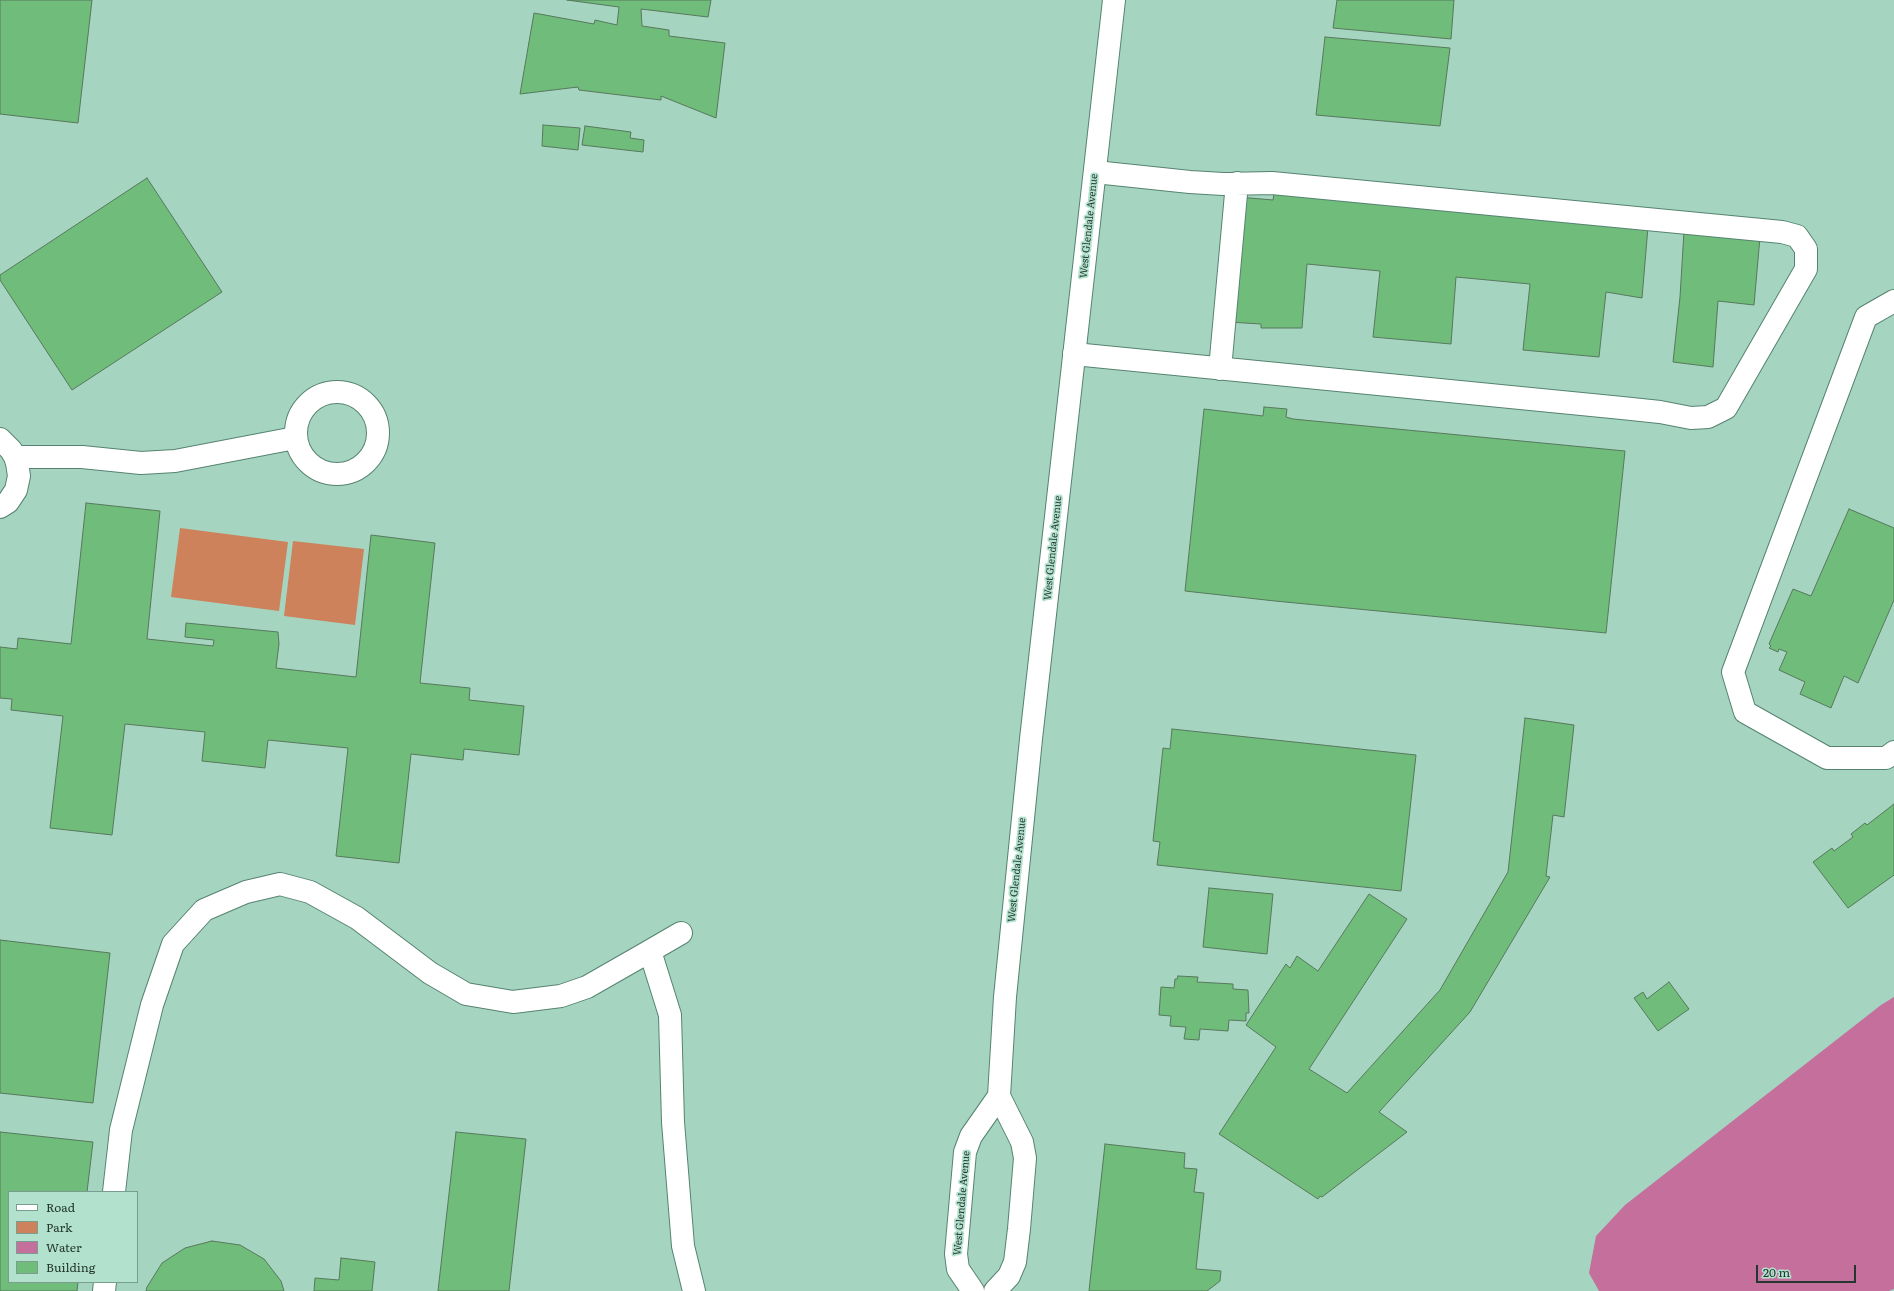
<!DOCTYPE html>
<style>
body{margin:0}
#map{position:relative;width:1894px;height:1291px;overflow:hidden;background:#a5d5c1;font-family:Literata,serif}
canvas{display:block}
.legend{position:absolute;left:8px;top:1191px;width:130px;height:92px;box-sizing:border-box;background:#b2e2ce;border:1px solid #799d8e;margin:0;padding:5px 7px;list-style:none;font-size:12px;color:#23362f}
.legend li{display:flex;align-items:center;gap:8px;height:20px}
.legend b{width:20px;border:1px solid #799d8e}
.scale{position:absolute;left:1756px;top:1265px;width:100px;height:18px;box-sizing:border-box;border:2px solid #23362f;border-top:0;padding-left:5px;font-size:12px;line-height:14px;white-space:nowrap;color:#23362f;-webkit-text-stroke:3px #b2e2ce;paint-order:stroke}
</style>
<div id="map">
<canvas width="1894" height="1291"></canvas>
<ul class="legend">
<li><b style="height:5px;background:#fff"></b>Road</li>
<li><b style="height:11px;background:#cd825b"></b>Park</li>
<li><b style="height:11px;background:#c46f9c"></b>Water</li>
<li><b style="height:11px;background:#6fbc7b"></b>Building</li>
</ul>
<div class="scale">20 m</div>
</div>
<script>
const ctx = document.querySelector('canvas').getContext('2d');
ctx.lineJoin = 'round';
function paint(path, color) {
  ctx.fillStyle = color;
  ctx.fill(path, 'evenodd');
}
function toPath(rows) {
  const path = new Path2D();
  for (const r of rows) {
    if (r.length === 3) {
      path.moveTo(r[0] + r[2], r[1]);
      path.arc(r[0], r[1], r[2], 0, 2 * Math.PI);
      continue;
    }
    path.moveTo(r[0], r[1]);
    for (let i = 2; i < r.length; i += 2) path.lineTo(r[i], r[i + 1]);
  }
  return path;
}
function stroke(path, color, width, dash) {
  ctx.strokeStyle = color;
  ctx.lineWidth = width;
  ctx.lineCap = dash ? 'butt' : 'round';
  ctx.setLineDash(dash || []);
  ctx.stroke(path);
}
function write(font, color, halo, rows, align = 'center') {
  ctx.font = font + ' Literata,serif';
  ctx.lineWidth = 3.5;
  ctx.setLineDash([]);
  ctx.textBaseline = 'middle';
  ctx.strokeStyle = halo;
  ctx.fillStyle = color;
  for (const [text, x, y, turn = 0] of rows) {
    ctx.save();
    ctx.translate(x, y);
    ctx.rotate((+turn || 0) * Math.PI / 180);
    ctx.textAlign = isNaN(turn) ? turn : align;
    if (halo) ctx.strokeText(text, 0, 0);
    ctx.fillText(text, 0, 0);
    ctx.restore();
  }
}
paint(toPath([
 [180,528,288,542,279,611,171,597],
 [293,541,364,549,355,625,284,616]
]), '#cd825b');
paint(toPath([
 [1894,997,1894,1289,1889,1291,1599,1291,1589,1273,1596,1236,1625,1205,1881,1005]
]), '#c46f9c');
const building = toPath([
 [0,0,92,0,78,123,0,114,0,0],
 [567,0,711,0,708,17,641,9,642,26,669,30,669,36,725,43,716,118,661,96,661,100,579,90,578,87,520,94,534,13,594,24,595,20,617,25,619,7,567,0],
 [1337,0,1454,0,1451,39,1333,28,1337,0],
 [1325,37,1450,48,1440,126,1316,115,1325,37],
 [543,125,580,128,578,150,542,146,543,125],
 [585,126,631,132,630,138,644,140,643,152,582,145,585,126],
 [147,178,222,292,72,390,0,280,0,275,147,178],
 [1274,194,1648,227,1642,298,1606,292,1599,357,1523,350,1530,284,1456,277,1451,344,1373,337,1380,271,1307,264,1302,328,1261,328,1261,324,1228,322,1238,197,1273,200,1274,194],
 [1684,231,1760,237,1754,305,1718,301,1713,367,1673,362,1680,297,1684,231],
 [1264,407,1287,409,1286,417,1293,419,1625,451,1606,633,1275,601,1185,591,1204,409,1263,416,1264,407],
 [86,503,160,511,147,639,213,646,214,640,185,637,186,623,278,632,279,644,276,668,356,677,371,535,435,543,420,683,470,688,469,700,524,706,519,755,464,749,463,760,411,754,399,863,336,856,348,748,268,740,265,768,221,763,202,761,205,732,125,724,112,835,50,828,63,716,11,710,12,699,0,698,0,647,17,649,18,638,71,644,86,503],
 [1849,509,1894,528,1894,600,1858,683,1844,676,1831,708,1800,694,1805,682,1779,670,1787,652,1779,649,1778,652,1769,648,1771,646,1769,644,1793,589,1811,596,1849,509],
 [1525,718,1574,725,1564,817,1553,815,1546,876,1550,877,1470,1012,1379,1112,1407,1132,1322,1197,1320,1196,1318,1199,1219,1134,1276,1047,1246,1025,1286,964,1290,968,1297,956,1318,971,1369,894,1407,919,1309,1069,1347,1093,1440,990,1508,872,1525,718],
 [1172,729,1416,755,1401,891,1157,865,1160,842,1153,841,1163,748,1170,749,1172,729],
 [1894,804,1894,875,1848,908,1813,862,1832,848,1834,851,1853,837,1851,834,1865,823,1867,825,1894,804],
 [1209,888,1273,894,1267,954,1203,947,1209,888],
 [0,940,110,953,93,1103,0,1093,0,940],
 [1178,976,1198,977,1197,982,1233,984,1233,989,1248,990,1249,1013,1246,1013,1246,1021,1229,1020,1228,1031,1200,1029,1199,1040,1184,1039,1186,1027,1170,1026,1171,1016,1159,1015,1161,987,1174,988,1175,979,1177,979,1178,976],
 [1669,982,1689,1009,1658,1031,1634,998,1643,992,1647,999,1669,982],
 [0,1132,93,1142,87,1192,9,1192,9,1282,78,1282,77,1291,0,1291,0,1132],
 [456,1132,526,1139,509,1291,438,1291,456,1132],
 [1105,1144,1185,1153,1184,1168,1197,1169,1194,1192,1204,1193,1196,1269,1221,1271,1220,1281,1207,1291,1089,1291,1105,1144],
 [212,1241,240,1245,264,1259,281,1281,284,1291,146,1291,147,1287,162,1263,185,1248,212,1241],
 [341,1258,375,1262,372,1291,314,1291,315,1278,339,1280,341,1258]
]);
paint(building, '#6fbc7b');
stroke(building, '#58785c', 1);
const minor = toPath([
 [1894,301,1866,317,1733,672,1745,712,1827,758,1886,758,1894,752],
 [1074,354,1622,408,1660,412,1691,418,1708,417,1726,408,1806,269,1806,249,1797,236,1782,232,1272,183,1223,184,1190,182,1095,172],
 [1220,369,1237,183],
 [337,433,41],
 [0,439,11,450,15,457,17,463,19,476,16,490,8,502,0,507],
 [15,457,82,457,141,463,175,461,295,438],
 [650,951,681,933],
 [114,1192,121,1130,152,1005,173,944,204,910,246,892,280,884,310,892,357,918,430,973,466,994,513,1002,561,996,587,987,650,951,670,1015,673,1122,683,1246,694,1291],
 [104,1291,105,1282]
]);
const major = toPath([
 [973,1291,958,1269,956,1254,965,1152,971,1136,999,1096],
 [995,1291,1009,1276,1015,1262,1019,1229,1025,1158,1022,1142,999,1096,1005,997,1031,739,1114,0]
]);
stroke(minor, '#568371', 24);
stroke(major, '#568371', 24);
stroke(minor, '#fff', 22);
stroke(major, '#fff', 22);
write('10px', '#23362f', '#b2e2ce', [
 ["West Glendale Avenue",1089,226,-84],
 ["West Glendale Avenue",1053,548,-84],
 ["West Glendale Avenue",1017,870,-84],
 ["West Glendale Avenue",962,1203,-85]
]);
</script>
